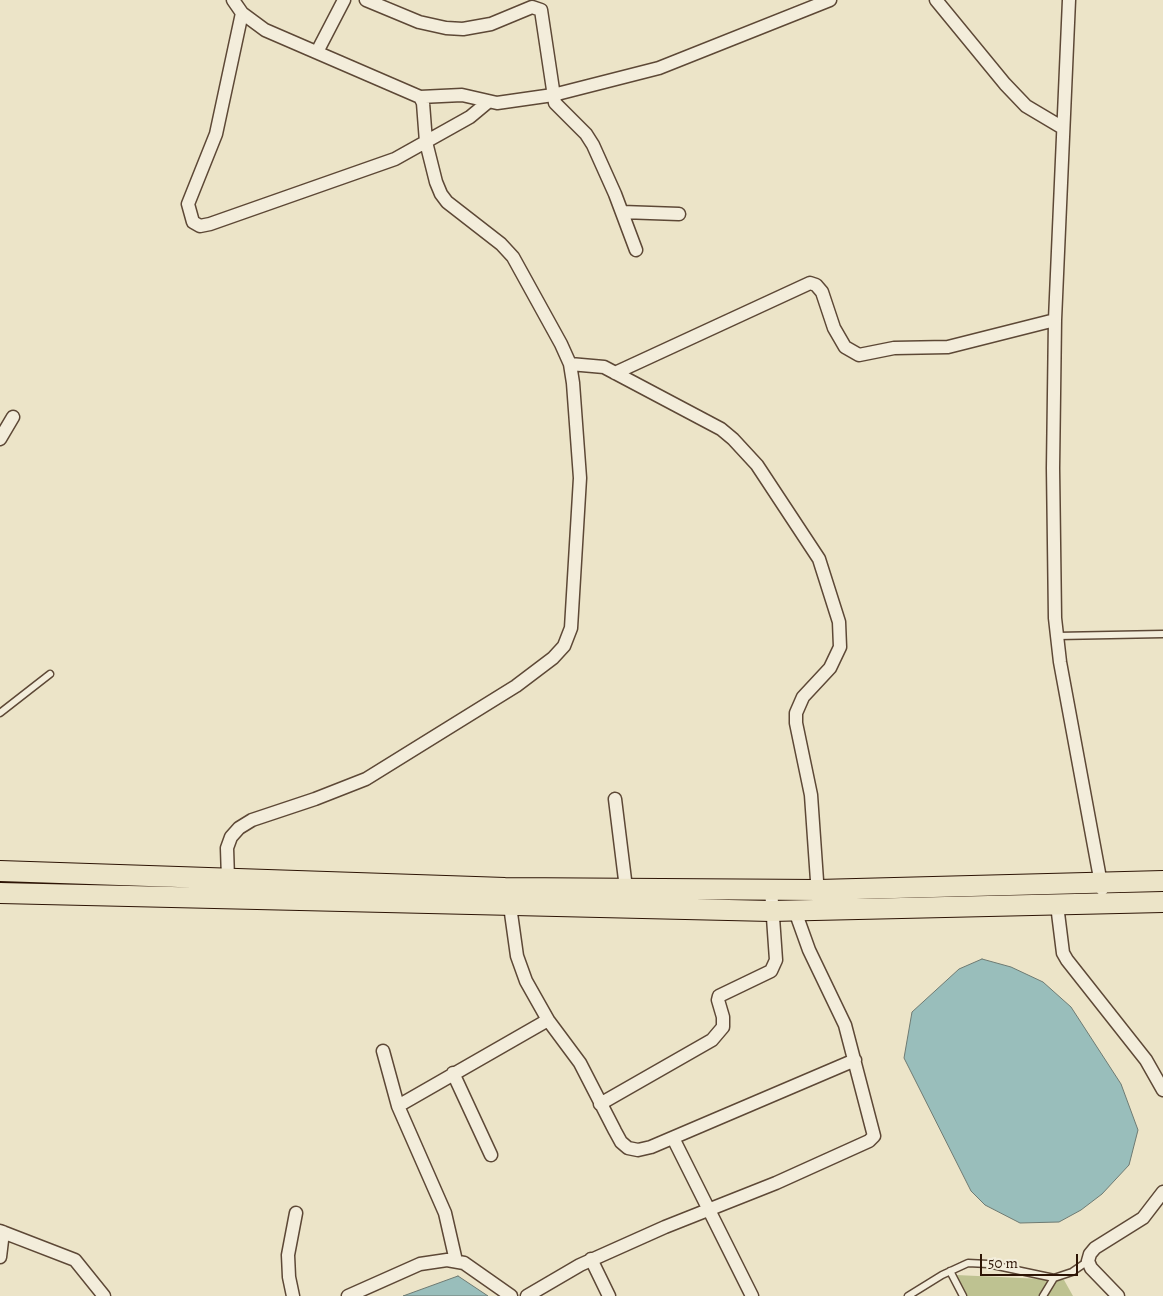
<!DOCTYPE html>
<style>
body{margin:0}
#map{position:relative;width:1163px;height:1296px;overflow:hidden;background:#ece4c8;font-family:Alegreya,serif}
canvas{display:block}
.scale{position:absolute;left:980px;top:1254px;width:98px;height:22px;box-sizing:border-box;border:2px solid #2d1405;border-top:0;padding-left:6px;font-size:15px;line-height:18px;white-space:nowrap;color:#2d1405;-webkit-text-stroke:4px #f3eddb;paint-order:stroke}
</style>
<div id="map">
<canvas width="1163" height="1296"></canvas>
<div class="scale">50 m</div>
</div>
<script>
const ctx = document.querySelector('canvas').getContext('2d');
ctx.lineJoin = 'round';
function paint(path, color) {
  ctx.fillStyle = color;
  ctx.fill(path, 'evenodd');
}
function toPath(rows) {
  const path = new Path2D();
  for (const r of rows) {
    path.moveTo(r[0], r[1]);
    for (let i = 2; i < r.length; i += 2) path.lineTo(r[i], r[i + 1]);
  }
  return path;
}
function stroke(path, color, width, dash) {
  ctx.strokeStyle = color;
  ctx.lineWidth = width;
  ctx.lineCap = dash ? 'butt' : 'round';
  ctx.setLineDash(dash || []);
  ctx.stroke(path);
}
paint(toPath([
 [956,1275,1064,1280,1073,1296,967,1296]
]), '#bec291');
const water = toPath([
 [982,959,1011,967,1043,982,1071,1007,1121,1084,1138,1130,1129,1165,1102,1194,1081,1210,1059,1222,1020,1223,985,1205,971,1191,904,1058,912,1012,959,969,982,959],
 [458,1276,488,1296,403,1296,458,1276]
]);
paint(water, '#99bebb');
stroke(water, '#6e7a72', 1);
const service = toPath([
 [1057,636,1163,634],
 [0,713,50,674],
 [950,1271,963,1296],
 [908,1296,942,1275,968,1263,988,1264,1054,1278,1072,1272,1088,1261],
 [1043,1296,1054,1278]
]);
const minor = toPath([
 [366,0,419,22,446,28,463,29,491,24,532,7,541,10,555,103,586,134,593,145,615,194,636,250],
 [936,0,1005,84,1026,106,1063,128],
 [1069,0,1055,320,1053,468,1055,618,1060,662,1102,889],
 [242,13,216,134,188,204,193,222,200,226,210,224,395,159,470,117,488,102],
 [317,52,344,0],
 [420,97,462,95,497,103,553,95,659,68,830,0],
 [622,212,679,214],
 [570,364,604,367,721,429,733,439,757,465,819,559,839,622,840,647,830,668,803,697,796,713,796,723,811,795,818,895],
 [615,373,810,283,816,285,822,292,834,328,845,347,859,355,894,348,948,347,1055,320],
 [0,439,13,417],
 [615,799,626,888],
 [228,879,227,848,231,837,239,828,252,820,315,799,366,779,516,686,553,658,564,646,571,628,580,478,573,383,570,364,561,344,513,257,501,244,447,202,441,194,436,182,426,142,423,103,420,97,265,30,242,13,233,0],
 [1057,905,1063,953,1067,960,1146,1060,1163,1090],
 [510,906,517,956,526,981,548,1020,580,1063,615,1131,621,1142,628,1148,638,1150,651,1147,855,1060],
 [383,1051,398,1106,445,1213,456,1261],
 [453,1073,491,1155],
 [600,1104,712,1040,723,1027,723,1017,718,1000,719,996,771,971,776,960,771,889],
 [398,1106,548,1020],
 [673,1138,752,1296],
 [0,1231,75,1260,104,1296],
 [0,1257,3,1232],
 [591,1259,609,1296],
 [293,1296,289,1277,288,1255,296,1213],
 [348,1296,420,1264,447,1260,464,1263,511,1296],
 [527,1296,580,1265,665,1227,776,1183,869,1141,874,1136,845,1025,809,950,795,911],
 [1118,1296,1091,1268,1088,1261,1090,1254,1095,1248,1143,1218,1163,1192]
]);
const primary = toPath([
 [0,871,505,888,818,890,1163,881],
 [0,893,771,911,1163,902]
]);
stroke(service, '#5d4836', 9);
stroke(minor, '#5d4836', 15);
stroke(primary, '#2d1405', 22);
stroke(service, '#f3eddb', 6);
stroke(minor, '#f3eddb', 12);
stroke(primary, '#ece4c8', 20);
</script>
